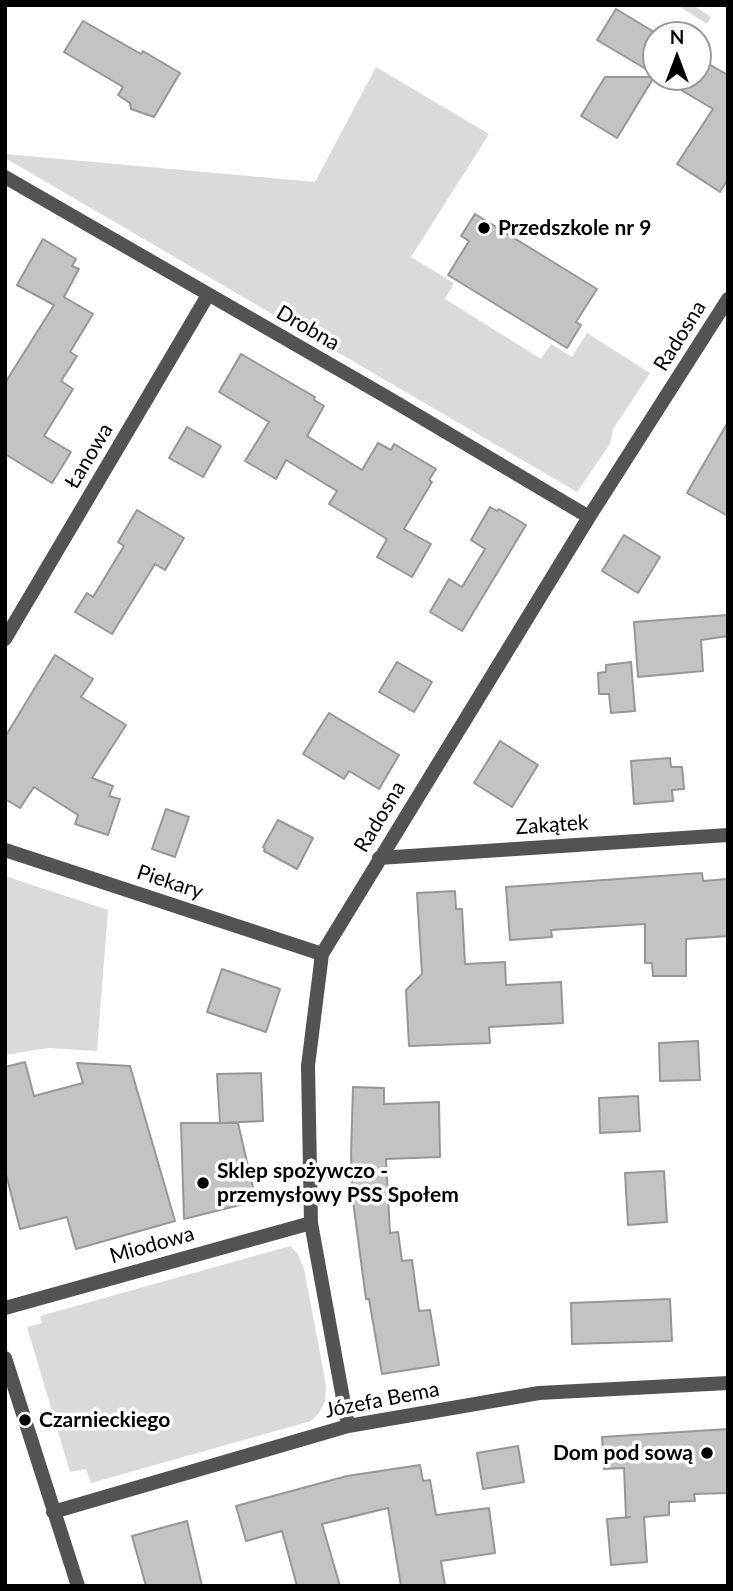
<!DOCTYPE html>
<meta charset="utf-8">
<style>
body{margin:0}
#map{position:relative;width:733px;height:1591px;overflow:hidden;background:#fff;font-family:Lato,sans-serif}
canvas{display:block}
.frame{position:absolute;inset:0;border:7px solid #000;pointer-events:none}
.north{position:absolute;left:642px;top:21px;width:70px;height:70px;box-sizing:border-box;background:#fff;border:2px solid #999;border-radius:50%;rotate:0deg;font-size:19px;font-weight:700;line-height:28px;text-align:center;color:#000}
.north::after{content:'';display:block;margin:auto;width:24px;height:32px;background:#000;clip-path:polygon(50% 0,100% 100%,50% 72%,0 100%)}
</style>
<div id="map">
<canvas width="733" height="1591"></canvas>
<div class="frame"></div>
<div class="north">N</div>
</div>
<script>
const ctx = document.querySelector('canvas').getContext('2d');
ctx.lineJoin = 'round';
function paint(path, color) {
  ctx.fillStyle = color;
  ctx.fill(path, 'evenodd');
}
function toPath(rows) {
  const path = new Path2D();
  for (const r of rows) {
    path.moveTo(r[0], r[1]);
    for (let i = 2; i < r.length; i += 2) path.lineTo(r[i], r[i + 1]);
  }
  return path;
}
function stroke(path, color, width, dash) {
  ctx.strokeStyle = color;
  ctx.lineWidth = width;
  ctx.lineCap = dash ? 'butt' : 'round';
  ctx.setLineDash(dash || []);
  ctx.stroke(path);
}
function write(font, color, halo, rows, align = 'center') {
  ctx.font = font + ' Lato,sans-serif';
  ctx.lineWidth = 7;
  ctx.setLineDash([]);
  ctx.textBaseline = 'middle';
  ctx.strokeStyle = halo;
  ctx.fillStyle = color;
  for (const [text, x, y, turn = 0] of rows) {
    ctx.save();
    ctx.translate(x, y);
    ctx.rotate((+turn || 0) * Math.PI / 180);
    ctx.textAlign = isNaN(turn) ? turn : align;
    if (halo) ctx.strokeText(text, 0, 0);
    ctx.fillText(text, 0, 0);
    ctx.restore();
  }
}
paint(toPath([
 [677,5,693,5,711,17,707,24],
 [376,67,489,134,411,257,454,283,445,299,541,359,551,344,572,357,587,333,650,373,613,429,610,444,577,492,5,158,5,154,315,182],
 [5,876,108,910,97,1051,48,1048,5,1055],
 [290,1246,298,1254,304,1269,326,1385,325,1401,319,1413,311,1421,91,1483,86,1469,70,1472,27,1327,42,1323,40,1316]
]), '#dadada');
const building = toPath([
 [616,9,659,35,656,35,656,75,597,40,616,9],
 [83,21,141,54,143,51,180,73,154,117,131,109,130,103,118,95,123,87,64,52,83,21],
 [698,58,728,75,728,179,720,192,677,164,713,109,659,77,698,77,698,58],
 [605,77,654,77,617,138,581,116,605,77],
 [475,214,597,289,576,322,581,325,567,348,448,275,469,241,461,236,475,214],
 [43,239,76,259,72,266,79,269,64,297,93,314,70,352,77,356,61,381,73,389,44,436,71,452,52,483,5,454,5,383,54,305,17,285,43,239],
 [241,354,315,397,314,400,324,406,307,436,362,470,378,443,391,450,394,444,436,469,429,480,432,482,404,529,431,544,412,577,377,557,387,539,329,504,337,491,286,460,276,479,245,461,269,422,219,392,241,354],
 [728,422,728,516,687,493,728,422],
 [187,427,221,446,203,477,169,458,187,427],
 [490,507,497,511,499,509,526,525,462,631,430,612,449,579,462,587,485,549,471,540,490,507],
 [137,510,184,538,165,570,155,564,112,634,75,612,87,593,93,597,124,546,118,542,137,510],
 [624,535,660,557,638,593,602,571,624,535],
 [728,615,728,636,701,640,703,671,638,677,634,622,728,615],
 [55,655,93,679,81,697,126,725,92,778,113,786,109,796,120,799,108,835,75,824,78,815,34,787,20,808,5,799,5,737,55,655],
 [397,662,432,682,414,712,379,692,397,662],
 [631,662,635,711,611,713,609,694,599,694,598,673,606,672,606,665,631,662],
 [329,713,399,755,379,789,349,771,344,779,303,754,329,713],
 [500,741,538,765,512,807,474,783,500,741],
 [670,758,671,767,682,767,684,789,672,790,673,801,634,804,631,761,670,758],
 [166,809,189,817,175,857,152,849,166,809],
 [278,820,313,838,297,869,264,851,265,849,263,847,278,820],
 [702,873,703,881,728,879,728,936,686,939,686,976,653,976,652,963,645,963,645,924,551,930,552,937,510,940,506,887,702,873],
 [455,891,456,909,462,909,465,964,505,962,506,985,561,982,563,1023,489,1027,490,1043,409,1046,406,990,422,974,417,893,455,891],
 [222,969,280,989,266,1032,207,1012,222,969],
 [698,1041,700,1080,660,1081,659,1043,698,1041],
 [25,1062,34,1096,83,1083,77,1063,130,1066,175,1221,76,1249,67,1217,20,1229,5,1170,5,1067,25,1062],
 [261,1073,263,1121,220,1123,217,1074,261,1073],
 [353,1087,384,1088,384,1104,439,1102,440,1157,386,1159,390,1233,398,1232,402,1261,412,1260,419,1311,430,1310,439,1365,382,1374,369,1299,366,1299,353,1201,351,1155,353,1087],
 [638,1096,640,1131,600,1133,599,1098,638,1096],
 [181,1123,238,1123,256,1201,184,1219,181,1123],
 [664,1171,667,1222,628,1225,625,1173,664,1171],
 [670,1299,672,1341,572,1344,571,1303,670,1299],
 [728,1429,728,1493,694,1494,695,1501,669,1502,669,1515,644,1517,647,1562,611,1565,607,1519,630,1517,626,1518,624,1468,604,1469,602,1437,728,1429],
 [518,1446,524,1482,483,1489,477,1453,518,1446],
 [420,1465,423,1481,430,1480,436,1515,489,1508,495,1553,441,1561,445,1586,401,1586,388,1508,322,1524,340,1586,297,1586,282,1531,246,1541,236,1506,347,1476,420,1465],
 [187,1521,202,1586,146,1586,132,1536,187,1521]
]);
paint(building, '#c3c3c3');
stroke(building, '#979797', 2);
stroke(toPath([
 [5,177,385,396,589,517],
 [5,639,208,295],
 [5,850,322,954],
 [379,858,728,835],
 [5,1308,311,1223],
 [5,1358,78,1586],
 [348,1426,311,1223,308,1066,322,954,589,517,728,299],
 [53,1512,348,1426,539,1393,728,1383]
]), '#535353', 14);
for (const [x, y, r, color] of [
 [484,228,7,"#000"],
 [203,1183,7,"#000"],
 [25,1420,7,"#000"],
 [707,1453,7,"#000"]
]) {
  const dot = new Path2D();
  dot.arc(x, y, r, 0, 2 * Math.PI);
  ctx.fillStyle = color;
  ctx.fill(dot);
  stroke(dot, '#fff', 2.5);
}
write('bold 21px', '#000', '#fff', [
 ["Przedszkole nr 9",498,228],
 ["Sklep spożywczo -",217,1171],
 ["przemysłowy PSS Społem",217,1195],
 ["Czarnieckiego",39,1420],
 ["Dom pod sową",693,1453,"right"]
], 'left');
write('21px', '#000', '#fff', [
 ["Drobna",308,328,30],
 ["Radosna",680,336,-58],
 ["Łanowa",89,456,-59],
 ["Radosna",380,817,-59],
 ["Zakątek",552,825,-4],
 ["Piekary",170,882,18],
 ["Miodowa",152,1245,-16],
 ["Józefa Bema",382,1400,-11]
]);
</script>
